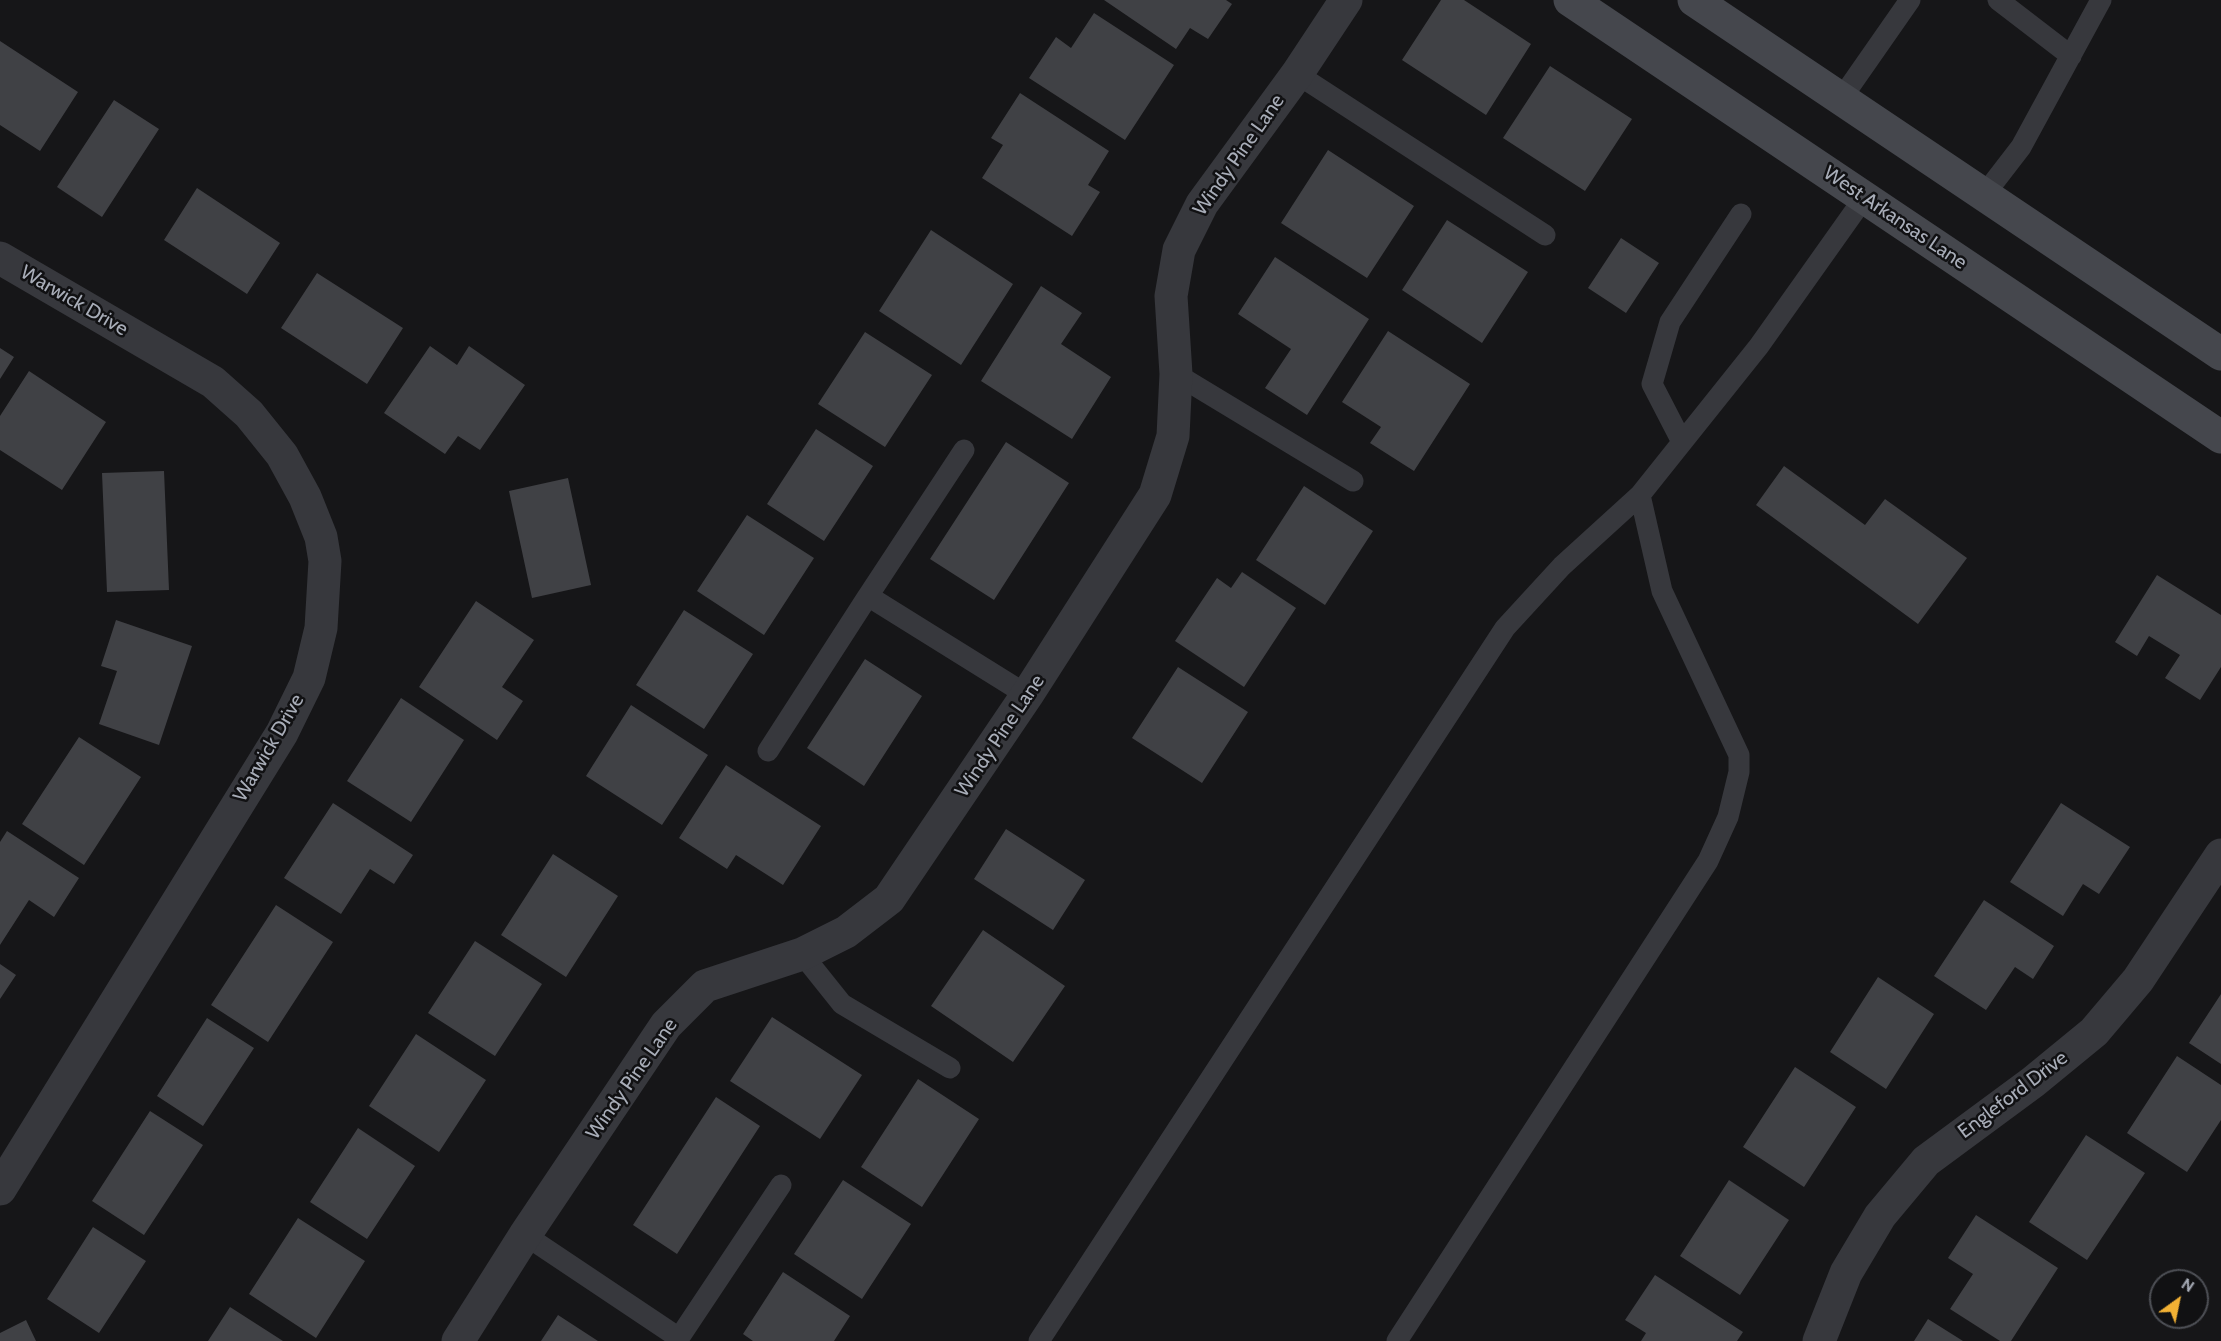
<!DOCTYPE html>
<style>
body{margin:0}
#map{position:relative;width:2221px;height:1341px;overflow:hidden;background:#161618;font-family:Cabin,sans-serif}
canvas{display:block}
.north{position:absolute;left:2149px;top:1269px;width:60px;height:60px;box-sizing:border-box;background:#111113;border:2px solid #4d4f55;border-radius:50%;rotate:33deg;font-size:16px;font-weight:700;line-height:24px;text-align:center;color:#a8adb8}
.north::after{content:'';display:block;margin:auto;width:21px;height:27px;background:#f2b134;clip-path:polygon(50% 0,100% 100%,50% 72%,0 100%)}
</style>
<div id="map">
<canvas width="2221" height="1341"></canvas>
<div class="north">N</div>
</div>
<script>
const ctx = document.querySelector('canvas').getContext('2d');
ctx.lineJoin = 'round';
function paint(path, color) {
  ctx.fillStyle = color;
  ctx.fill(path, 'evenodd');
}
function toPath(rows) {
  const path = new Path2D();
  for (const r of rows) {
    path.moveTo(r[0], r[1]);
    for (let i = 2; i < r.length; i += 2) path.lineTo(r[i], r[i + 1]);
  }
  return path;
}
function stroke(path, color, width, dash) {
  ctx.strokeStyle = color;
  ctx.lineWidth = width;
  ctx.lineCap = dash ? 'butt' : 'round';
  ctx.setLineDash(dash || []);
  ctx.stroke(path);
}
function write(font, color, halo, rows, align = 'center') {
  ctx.font = font + ' Cabin,sans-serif';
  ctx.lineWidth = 5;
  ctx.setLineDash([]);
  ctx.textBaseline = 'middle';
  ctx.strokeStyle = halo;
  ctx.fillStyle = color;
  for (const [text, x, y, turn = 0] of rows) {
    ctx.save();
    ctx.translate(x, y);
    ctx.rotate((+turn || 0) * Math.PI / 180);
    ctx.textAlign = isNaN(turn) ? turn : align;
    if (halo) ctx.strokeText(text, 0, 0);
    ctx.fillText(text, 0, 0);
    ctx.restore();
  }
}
paint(toPath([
 [1104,0,1226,0,1232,4,1208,39,1190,28,1176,49],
 [1441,0,1464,0,1531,44,1486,115,1402,60],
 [1094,13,1174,65,1125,140,1029,78,1056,37,1071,48],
 [0,41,78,92,40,151,0,125],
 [1550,66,1632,119,1585,191,1503,138],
 [1020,93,1109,151,1088,185,1100,192,1072,236,982,178,1003,145,991,138],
 [114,100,159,129,102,217,57,187],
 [1328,150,1414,206,1367,278,1281,223],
 [197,188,280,243,247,294,164,240],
 [1447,220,1528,272,1482,343,1402,290],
 [931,230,1013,284,961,365,879,311],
 [1621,238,1659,263,1626,313,1588,288],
 [1275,257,1369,319,1307,415,1265,388,1291,349,1238,314],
 [317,273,403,328,367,384,281,328],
 [1041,286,1082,313,1061,344,1111,377,1072,439,981,381],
 [1388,331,1470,384,1414,471,1370,443,1381,427,1342,402],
 [865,332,932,375,885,447,818,404],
 [430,346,457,365,469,346,525,385,480,450,458,436,445,454,384,413],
 [0,348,14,357,0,379],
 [29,371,106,422,62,490,0,450,0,416],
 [816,429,873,466,824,541,767,504],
 [1006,442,1069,483,994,600,930,559],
 [1784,466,1865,525,1885,499,1967,558,1918,624,1756,505],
 [164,471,169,590,107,592,102,473],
 [568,478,591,585,532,598,509,491],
 [1304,486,1373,531,1325,605,1256,560],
 [747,515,814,558,764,635,697,591],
 [1242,572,1296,608,1244,687,1175,641,1217,578,1231,588],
 [2157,575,2221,615,2221,667,2200,700,2165,678,2180,655,2149,636,2137,656,2115,642],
 [476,601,534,640,502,687,523,701,497,740,419,687],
 [684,610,753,654,704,729,636,685],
 [116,620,192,646,159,745,99,724,117,671,101,666],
 [865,659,922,696,864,786,807,748],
 [1178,667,1248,712,1202,783,1132,738],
 [401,698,464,740,411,822,347,781],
 [631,705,708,755,662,825,586,776],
 [79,737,141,777,84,865,22,824],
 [726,765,821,826,783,885,736,855,727,869,679,838],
 [333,803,413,855,394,884,370,869,341,914,284,878],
 [2061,803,2130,847,2099,894,2083,884,2063,916,2010,882],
 [1006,829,1085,880,1053,930,974,879],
 [7,831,79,878,54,917,29,900,0,945,0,842],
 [553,854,618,896,566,977,501,935],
 [1984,900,2054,946,2033,979,2015,967,1986,1010,1934,976],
 [276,905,333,942,268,1042,211,1005],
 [983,930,1065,986,1013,1062,931,1006],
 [475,941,542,984,495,1056,428,1013],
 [0,964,16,975,0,999],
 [1878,977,1934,1014,1886,1089,1830,1052],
 [2221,994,2221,1064,2189,1043],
 [772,1017,862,1075,820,1139,730,1081],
 [207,1018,254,1048,203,1126,157,1096],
 [416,1034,486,1080,439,1152,369,1106],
 [2177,1056,2221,1085,2221,1120,2187,1172,2127,1133],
 [1795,1067,1856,1107,1804,1187,1743,1147],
 [918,1079,979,1119,922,1207,861,1167],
 [716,1097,760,1126,677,1254,633,1225],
 [150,1111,203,1145,144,1235,92,1201],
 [358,1128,415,1166,367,1239,310,1202],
 [2086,1135,2145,1173,2087,1260,2029,1222],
 [843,1180,911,1224,862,1299,794,1254],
 [1729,1180,1789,1220,1740,1295,1680,1256],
 [1976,1215,2058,1268,2011,1341,2000,1341,1950,1309,1973,1274,1948,1258],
 [298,1218,365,1261,316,1338,249,1294],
 [93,1227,146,1261,99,1333,47,1299],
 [783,1272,850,1316,834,1341,753,1341,743,1334],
 [1655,1275,1743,1332,1737,1341,1641,1341,1646,1333,1625,1320],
 [230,1307,283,1341,208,1341],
 [558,1315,598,1341,541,1341],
 [1928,1319,1963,1341,1914,1341],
 [26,1320,36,1341,0,1341,0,1333]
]), '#404145');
stroke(toPath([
 [1998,0,2071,56],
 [1297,74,1545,235],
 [1841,99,1910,0],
 [1984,195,2021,147,2101,0],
 [1176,374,1353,481],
 [1682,442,1652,384,1670,322,1741,214],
 [964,450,868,596,1027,695],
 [1640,495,1759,346,1864,198],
 [768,751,868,596],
 [802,954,842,1004,950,1068],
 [525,1235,679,1338],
 [677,1341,781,1185],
 [1039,1341,1505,628,1562,566,1640,495,1662,591,1739,755,1739,772,1728,817,1708,861,1397,1341]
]), '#37383d', 21);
stroke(toPath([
 [0,258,213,382,249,414,282,455,305,497,321,537,325,561,321,628,309,678,282,733,0,1189],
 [458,1341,525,1235,666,1025,705,986,802,954,846,932,889,899,1027,695,1155,495,1173,436,1176,374,1171,296,1179,250,1202,204,1297,74,1346,0],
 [1819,1341,1846,1273,1880,1216,1926,1161,2033,1082,2094,1032,2138,980,2221,855]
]), '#37383d', 33);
stroke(toPath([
 [1570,0,2221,437],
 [1694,0,2221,354]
]), '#45474d', 33);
write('20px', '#a8adb8', '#111113', [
 ["Windy Pine Lane",1239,155,-55],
 ["West Arkansas Lane",1895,218,34],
 ["Warwick Drive",74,301,30],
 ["Windy Pine Lane",1000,736,-56],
 ["Warwick Drive",269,748,-60],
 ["Windy Pine Lane",632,1079,-55],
 ["Engleford Drive",2013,1095,-37]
]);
</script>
